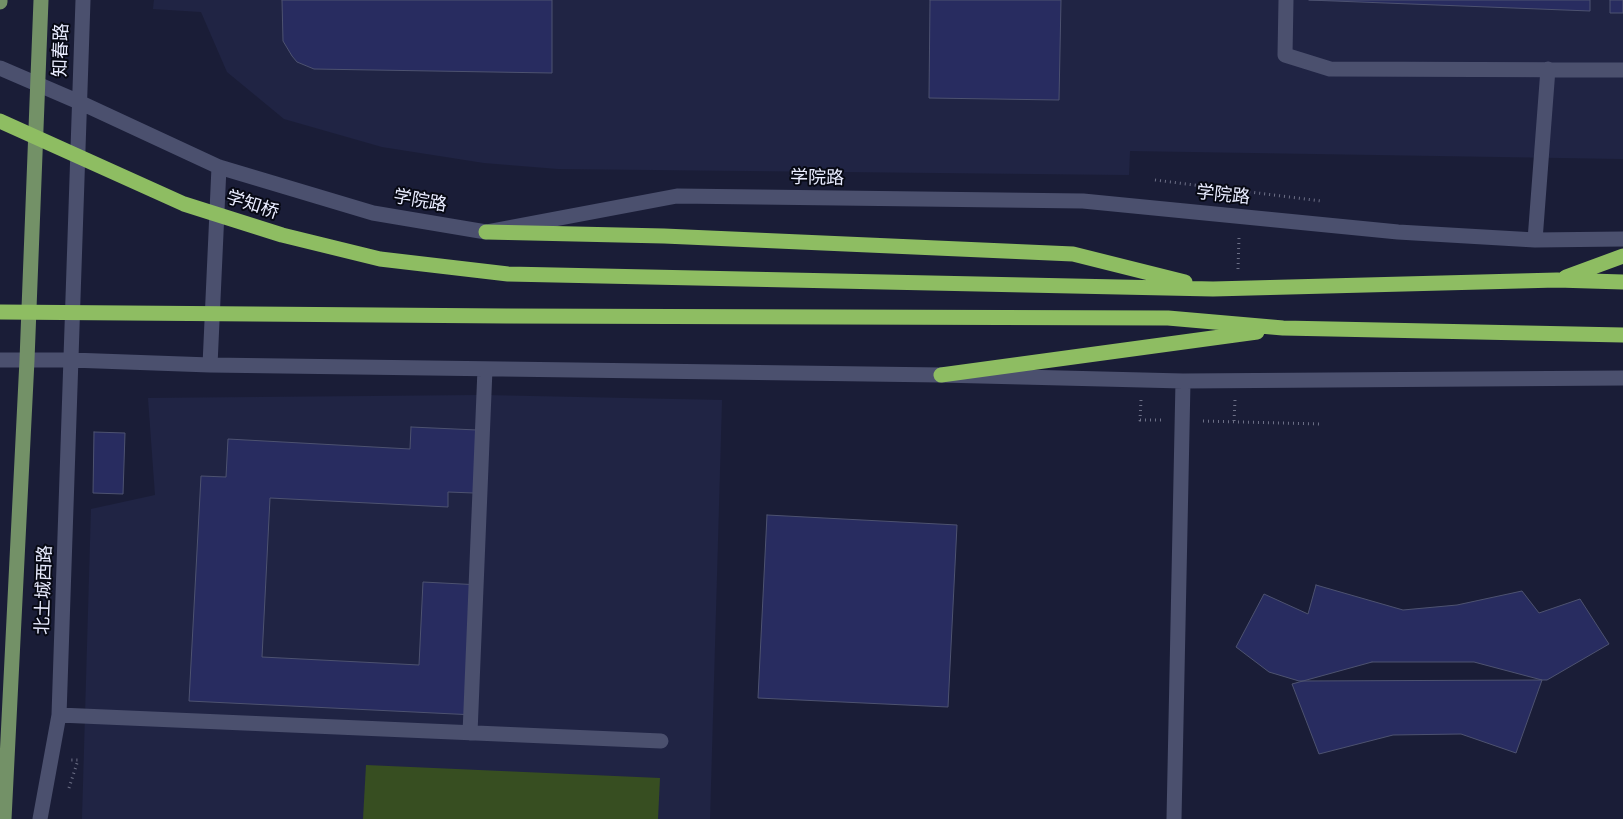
<!DOCTYPE html>
<meta charset="utf-8">
<style>
body{margin:0}
canvas{display:block;background:#1a1d37}
</style>
<canvas width="1623" height="819"></canvas>
<script>
const ctx = document.querySelector('canvas').getContext('2d');
ctx.lineJoin = 'round';
function paint(path, color) {
  ctx.fillStyle = color;
  ctx.fill(path, 'evenodd');
}
function toPath(rows) {
  const path = new Path2D();
  for (const r of rows) {
    path.moveTo(r[0], r[1]);
    for (let i = 2; i < r.length; i += 2) path.lineTo(r[i], r[i + 1]);
  }
  return path;
}
function stroke(path, color, width, dash) {
  ctx.strokeStyle = color;
  ctx.lineWidth = width;
  ctx.lineCap = dash ? 'butt' : 'round';
  ctx.setLineDash(dash || []);
  ctx.stroke(path);
}
function write(font, color, halo, rows, align = 'center') {
  ctx.font = font + ' "Nunito Sans","Noto Sans SC",sans-serif';
  ctx.lineWidth = 4;
  ctx.setLineDash([]);
  ctx.textBaseline = 'middle';
  ctx.strokeStyle = halo;
  ctx.fillStyle = color;
  for (const [text, x, y, turn = 0] of rows) {
    ctx.save();
    ctx.translate(x, y);
    ctx.rotate((+turn || 0) * Math.PI / 180);
    ctx.textAlign = isNaN(turn) ? turn : align;
    if (halo) ctx.strokeText(text, 0, 0);
    ctx.fillText(text, 0, 0);
    ctx.restore();
  }
}
paint(toPath([
 [154,0,1623,0,1623,159,1130,151,1129,175,558,169,484,163,382,147,284,119,227,72,201,12,153,9],
 [483,395,722,400,710,819,82,819,91,509,155,495,148,398]
]), '#202444');
paint(toPath([
 [366,765,660,778,658,819,363,819]
]), '#374e21');
const building = toPath([
 [282,0,552,0,552,73,314,69,297,62,292,56,283,41,282,0],
 [930,0,1061,0,1059,100,929,98,930,0],
 [1309,0,1590,0,1590,11,1309,0],
 [1610,0,1623,0,1623,13,1610,13,1610,0],
 [411,427,477,430,474,493,448,492,448,507,270,498,262,657,419,665,423,582,481,585,475,715,189,701,201,476,226,477,228,439,410,449,411,427],
 [94,432,125,433,123,494,93,493,94,432],
 [767,515,957,525,948,707,758,698,767,515],
 [1316,585,1403,610,1457,605,1522,591,1539,613,1580,599,1609,644,1547,680,1542,680,1299,681,1269,672,1236,647,1264,594,1308,614,1316,585],
 [1372,662,1474,662,1542,680,1516,753,1461,734,1393,735,1319,754,1292,684,1372,662]
]);
paint(building, '#282c60');
stroke(building, '#4d5270', 1);
stroke(toPath([
 [1155,180,1321,201],
 [1238,269,1239,237],
 [1141,400,1140,420,1161,420],
 [1203,421,1322,424],
 [1234,421,1235,400],
 [69,788,78,760,71,760]
]), '#6c6f86', 3, [1, 4]);
stroke(toPath([
 [1286,0,1285,55,1330,69,1623,70],
 [0,68,79,102,219,167,373,213,486,232,677,196,1083,201,1398,232,1535,240,1623,239],
 [1535,240,1548,69],
 [0,360,71,360,210,365,941,375,1183,381,1623,378],
 [210,365,219,167],
 [59,715,661,741],
 [470,733,485,369],
 [40,819,59,715,83,0],
 [1174,819,1183,381]
]), '#4b506e', 15);
stroke(toPath([
 [0,2,0,0],
 [4,819,27,360,41,0]
]), '#739167', 15);
stroke(toPath([
 [0,121,184,204,282,235,380,259,508,274,1213,289,1557,280,1623,282],
 [486,232,664,236,1073,254,1185,282],
 [1566,277,1623,256],
 [0,312,506,316,1168,318,1283,328,1623,335],
 [941,375,1257,332]
]), '#8ebd62', 15);
write('18px', '#e9ecff', '#070914', [
 ["知春路",62,50,-88],
 ["学院路",817,179,1],
 ["学院路",1223,196,6],
 ["学院路",420,202,10],
 ["学知桥",252,206,18],
 ["北土城西路",45,590,-88]
]);
</script>
